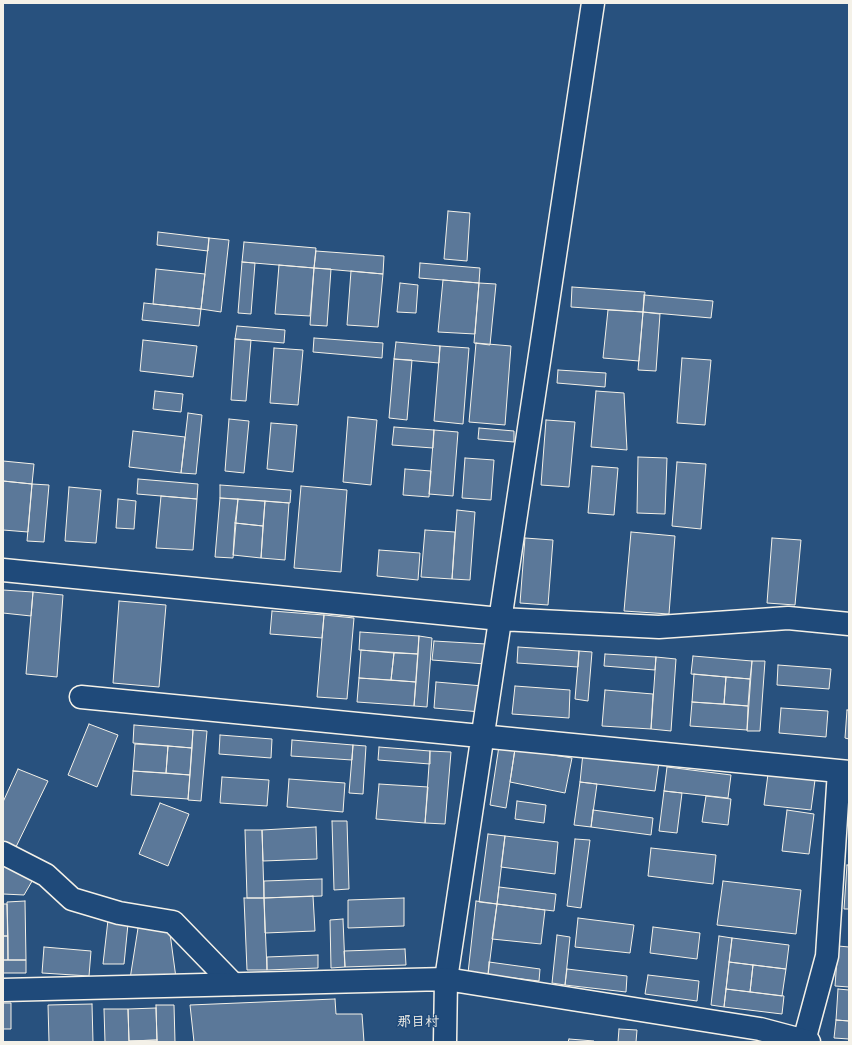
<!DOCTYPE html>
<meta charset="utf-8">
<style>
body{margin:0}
#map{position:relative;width:852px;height:1045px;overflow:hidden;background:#28517e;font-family:"Patrick Hand",sans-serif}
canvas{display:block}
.frame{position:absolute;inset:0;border:4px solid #f4f1e8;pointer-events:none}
</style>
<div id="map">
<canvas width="852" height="1045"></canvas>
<div class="frame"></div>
</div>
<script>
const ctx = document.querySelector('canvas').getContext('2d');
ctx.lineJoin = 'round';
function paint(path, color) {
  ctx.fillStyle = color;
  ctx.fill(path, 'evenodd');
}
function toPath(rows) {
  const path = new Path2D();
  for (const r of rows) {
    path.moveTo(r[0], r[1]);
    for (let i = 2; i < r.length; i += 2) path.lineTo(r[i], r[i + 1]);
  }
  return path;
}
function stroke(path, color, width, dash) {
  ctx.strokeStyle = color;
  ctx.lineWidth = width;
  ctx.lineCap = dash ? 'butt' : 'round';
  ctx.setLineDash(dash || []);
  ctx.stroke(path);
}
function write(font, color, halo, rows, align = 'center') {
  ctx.font = font + ' "Patrick Hand","LXGW WenKai TC",sans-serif';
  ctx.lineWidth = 3;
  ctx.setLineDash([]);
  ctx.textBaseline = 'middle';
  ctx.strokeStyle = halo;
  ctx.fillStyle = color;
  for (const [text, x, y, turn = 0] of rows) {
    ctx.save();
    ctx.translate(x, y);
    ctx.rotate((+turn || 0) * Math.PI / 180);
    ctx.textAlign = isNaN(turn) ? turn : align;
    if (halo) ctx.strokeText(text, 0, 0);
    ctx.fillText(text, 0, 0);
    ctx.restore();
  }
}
const building = toPath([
 [448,211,470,213,467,261,444,259,448,211],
 [158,232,209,238,208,251,157,245,158,232],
 [209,238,229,240,221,312,201,309,209,238],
 [244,242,316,248,314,268,242,262,244,242],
 [316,251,384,256,383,274,314,268,316,251],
 [242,262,255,263,251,314,238,313,242,262],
 [420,263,480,268,479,283,419,278,420,263],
 [279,265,314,268,310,316,275,314,279,265],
 [314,268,331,269,327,326,310,325,314,268],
 [156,269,205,274,201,309,153,304,156,269],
 [351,271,383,274,378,327,347,325,351,271],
 [443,280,479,283,475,334,438,332,443,280],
 [400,283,418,285,416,313,397,312,400,283],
 [479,283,496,284,490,345,474,343,479,283],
 [572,287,645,292,643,312,571,307,572,287],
 [644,295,713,301,711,318,643,312,644,295],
 [144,303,201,309,199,326,142,320,144,303],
 [608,310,643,312,639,361,603,358,608,310],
 [643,312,660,314,656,371,638,370,643,312],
 [237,326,285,330,284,343,235,339,237,326],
 [314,338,383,343,382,358,313,352,314,338],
 [235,339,251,340,246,401,231,400,235,339],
 [143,340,197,346,193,377,140,371,143,340],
 [396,342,440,346,439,363,394,359,396,342],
 [476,343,511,346,505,425,469,422,476,343],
 [440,346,469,348,463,424,434,421,440,346],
 [274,348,303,350,298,405,270,403,274,348],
 [682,358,711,360,705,425,677,423,682,358],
 [394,359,412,360,407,420,389,418,394,359],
 [558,370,606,373,605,387,557,383,558,370],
 [155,391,183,394,181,412,153,409,155,391],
 [596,391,624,393,627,450,591,447,596,391],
 [188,413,202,415,196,474,181,473,188,413],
 [348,417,377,420,371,485,343,482,348,417],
 [229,419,249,421,244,473,225,471,229,419],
 [546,420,575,422,569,487,541,485,546,420],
 [271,423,297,425,293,472,267,469,271,423],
 [394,427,434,430,433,448,392,445,394,427],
 [479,428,514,431,514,442,478,439,479,428],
 [434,430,458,432,453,496,429,494,434,430],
 [133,431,185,437,181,473,129,467,133,431],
 [638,457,667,458,665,514,637,513,638,457],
 [465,458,494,460,491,500,462,498,465,458],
 [3,461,34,464,32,484,3,481,3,461],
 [677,462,706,464,701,529,672,526,677,462],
 [592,466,618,468,614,515,588,513,592,466],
 [405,469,431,471,429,497,403,495,405,469],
 [138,479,198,484,197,499,137,494,138,479],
 [3,481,32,484,28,532,3,530,3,481],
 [32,484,49,485,44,542,27,541,32,484],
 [220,485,291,490,290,503,220,498,220,485],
 [301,486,347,490,341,572,294,568,301,486],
 [69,487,101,490,96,543,65,541,69,487],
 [161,496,197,499,193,550,156,548,161,496],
 [220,498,238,499,233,558,215,557,220,498],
 [118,499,136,501,134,529,116,528,118,499],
 [238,499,265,501,263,526,235,523,238,499],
 [265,501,289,503,285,560,261,558,265,501],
 [457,510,475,512,470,580,452,579,457,510],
 [235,523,263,526,261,558,233,555,235,523],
 [425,530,455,532,452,579,421,577,425,530],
 [631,532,675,536,669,614,624,611,631,532],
 [525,538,553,540,548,605,520,603,525,538],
 [772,538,801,540,795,605,767,603,772,538],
 [379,550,420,553,418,580,377,576,379,550],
 [3,590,33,592,31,616,3,613,3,590],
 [33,592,63,595,57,677,26,674,33,592],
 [119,601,166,605,159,687,113,683,119,601],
 [272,611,324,615,322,638,270,634,272,611],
 [324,615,354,618,347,699,317,697,324,615],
 [360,632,419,636,418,654,359,650,360,632],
 [419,636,432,638,427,707,414,706,419,636],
 [434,641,486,644,485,664,432,660,434,641],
 [518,647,579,651,578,667,517,663,518,647],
 [361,650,394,653,391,680,359,678,361,650],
 [579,651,592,652,588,701,575,699,579,651],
 [394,653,418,654,416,682,391,680,394,653],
 [605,654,656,657,655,670,604,666,605,654],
 [693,656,752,661,750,679,691,674,693,656],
 [656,657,676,659,671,731,651,729,656,657],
 [752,661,765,661,760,731,747,731,752,661],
 [778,665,831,669,829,689,777,685,778,665],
 [694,674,726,677,724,704,692,702,694,674],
 [726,677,750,679,748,706,724,704,726,677],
 [359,678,416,682,414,706,357,702,359,678],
 [436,682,483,686,481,712,434,708,436,682],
 [515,686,570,690,569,718,512,714,515,686],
 [605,690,653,694,651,729,602,726,605,690],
 [692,702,748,706,747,730,690,726,692,702],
 [781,708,828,711,826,737,779,733,781,708],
 [847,710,849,710,849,739,845,738,847,710],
 [89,724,118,735,97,787,68,775,89,724],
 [134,725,193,730,192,748,133,743,134,725],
 [193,730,207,731,201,801,188,800,193,730],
 [220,735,272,739,271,758,219,754,220,735],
 [292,740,353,745,352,760,291,756,292,740],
 [135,744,168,746,166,773,133,771,135,744],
 [353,745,366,746,363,794,349,793,353,745],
 [168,746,192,748,190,775,166,773,168,746],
 [499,746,515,749,506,808,490,805,499,746],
 [379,747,430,751,430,764,378,760,379,747],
 [515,749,572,758,565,793,510,782,515,749],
 [430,751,451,752,445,824,425,823,430,751],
 [583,753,659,762,655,791,580,782,583,753],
 [667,767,731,775,728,798,664,791,667,767],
 [18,769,48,781,14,851,3,846,3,802,18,769],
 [133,771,190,775,188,799,131,795,133,771],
 [768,774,815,780,811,810,764,805,768,774],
 [222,777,269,780,267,806,220,803,222,777],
 [289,779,345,783,343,812,287,807,289,779],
 [580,782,597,784,591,827,574,825,580,782],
 [379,784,428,787,425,823,376,819,379,784],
 [664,791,682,793,677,833,659,831,664,791],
 [706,796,731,799,728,825,702,822,706,796],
 [517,801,546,805,544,823,515,819,517,801],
 [160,803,189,814,168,866,139,854,160,803],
 [593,810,653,818,651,835,591,827,593,810],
 [787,810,814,814,809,854,782,851,787,810],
 [332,821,347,821,349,889,334,890,332,821],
 [316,827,317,859,263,861,262,830,316,827],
 [245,830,262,830,264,898,247,898,245,830],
 [488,834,505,836,497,904,479,902,488,834],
 [505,836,558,842,555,874,501,867,505,836],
 [575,839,590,840,581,908,567,906,575,839],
 [651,848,716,855,713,884,648,876,651,848],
 [3,863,35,876,24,895,3,894,3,863],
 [847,865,849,865,849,909,844,909,847,865],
 [322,879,322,896,264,898,264,881,322,879],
 [723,881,801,890,796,934,717,925,723,881],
 [499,887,556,894,554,911,497,904,499,887],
 [313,896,315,931,265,933,264,898,313,896],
 [244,898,264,898,267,970,247,970,244,898],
 [404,898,404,926,348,928,348,900,404,898],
 [25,901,26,960,8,960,7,902,25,901],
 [476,901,497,904,488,975,468,973,476,901],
 [3,904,7,904,8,936,3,936,3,904],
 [497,904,545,910,541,944,492,939,497,904],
 [578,918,634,925,630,953,575,947,578,918],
 [343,919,345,967,331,968,330,920,343,919],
 [108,920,128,924,124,964,103,964,108,920],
 [139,922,169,926,176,978,130,979,139,922],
 [653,927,700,933,697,959,650,953,653,927],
 [557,935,570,937,565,985,552,983,557,935],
 [3,936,8,936,8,960,3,960,3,936],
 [719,936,732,938,724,1007,711,1005,719,936],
 [732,938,789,945,786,969,729,962,732,938],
 [838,946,849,947,849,987,835,986,838,946],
 [44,947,91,951,89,976,42,973,44,947],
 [405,949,406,965,345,967,344,951,405,949],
 [318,955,318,968,267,970,267,957,318,955],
 [3,960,26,960,26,973,3,973,3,960],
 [489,962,540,969,539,981,488,975,489,962],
 [729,962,753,965,750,992,726,989,729,962],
 [753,965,786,969,782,996,750,992,753,965],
 [567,969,627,976,626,992,565,985,567,969],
 [648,975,699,981,697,1001,645,994,648,975],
 [726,989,784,996,782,1014,724,1007,726,989],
 [838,989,849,990,849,1021,836,1020,838,989],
 [335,999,336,1014,362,1014,364,1042,194,1042,190,1005,335,999],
 [3,1003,11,1003,11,1029,3,1029,3,1003],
 [92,1004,93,1042,49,1042,48,1005,92,1004],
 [156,1005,174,1005,175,1042,157,1042,156,1005],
 [156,1008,157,1040,129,1041,128,1009,156,1008],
 [104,1009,128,1009,129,1042,105,1042,104,1009],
 [836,1020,849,1021,849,1039,834,1038,836,1020],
 [619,1029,637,1030,636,1042,618,1042,619,1029],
 [569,1039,594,1041,594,1042,568,1042,569,1039],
 [157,1040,157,1042,129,1042,129,1041,157,1040]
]);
paint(building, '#5b7899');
stroke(building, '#f4f1e8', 1);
const street = toPath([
 [3,570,500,619,659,627,788,618,849,624],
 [81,697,849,772],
 [3,853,46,875,72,899,119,913,173,922,233,984],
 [446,979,593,3],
 [804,1041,827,956,839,771]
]);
const secondary = toPath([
 [3,990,446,979,760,1029,809,1042],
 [445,1042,446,979]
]);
stroke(street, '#f4f1e8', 25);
stroke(secondary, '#f4f1e8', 25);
stroke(street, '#1f4a7a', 22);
stroke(secondary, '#1f4a7a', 22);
write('14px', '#f4f1e8', '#1f4a7a', [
 ["那目村",418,1022]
]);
</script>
